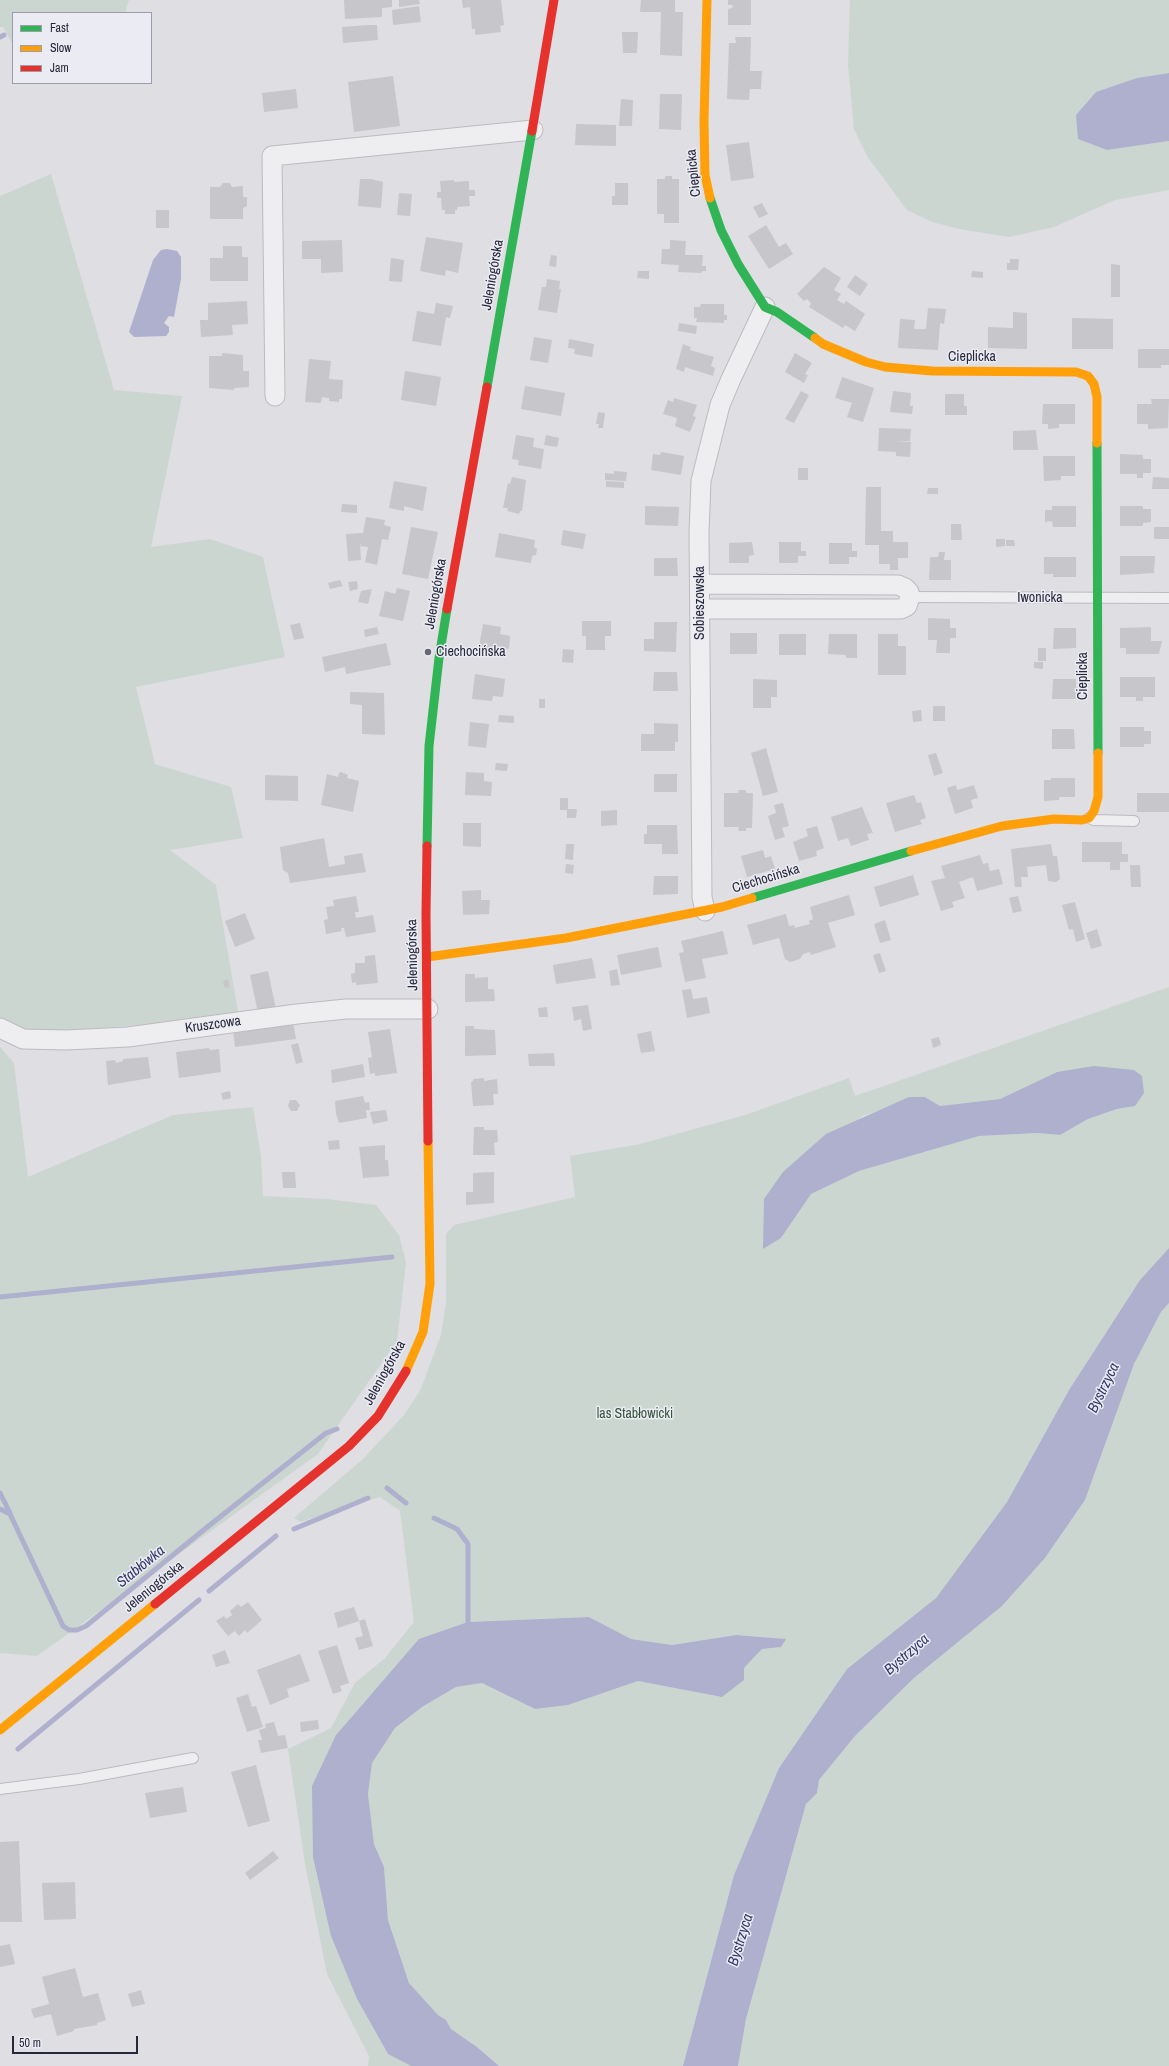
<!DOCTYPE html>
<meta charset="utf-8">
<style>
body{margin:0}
#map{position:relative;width:1169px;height:2066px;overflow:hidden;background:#dedee3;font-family:"Archivo Narrow",sans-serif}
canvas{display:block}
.legend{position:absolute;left:12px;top:12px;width:140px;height:72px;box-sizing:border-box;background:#ebecf3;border:1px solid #9d9da9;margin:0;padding:5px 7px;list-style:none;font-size:12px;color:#27273b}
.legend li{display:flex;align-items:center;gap:8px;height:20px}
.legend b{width:20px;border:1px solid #9d9da9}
.scale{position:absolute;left:12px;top:2036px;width:126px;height:18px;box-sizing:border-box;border:2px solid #27273b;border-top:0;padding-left:5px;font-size:12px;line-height:14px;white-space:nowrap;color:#27273b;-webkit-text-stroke:3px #ebecf3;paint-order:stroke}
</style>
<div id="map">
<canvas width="1169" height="2066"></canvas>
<ul class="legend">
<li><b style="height:5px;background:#30b455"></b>Fast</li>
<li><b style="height:5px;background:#ff9f0a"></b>Slow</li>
<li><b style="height:5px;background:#e5322d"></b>Jam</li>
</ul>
<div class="scale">50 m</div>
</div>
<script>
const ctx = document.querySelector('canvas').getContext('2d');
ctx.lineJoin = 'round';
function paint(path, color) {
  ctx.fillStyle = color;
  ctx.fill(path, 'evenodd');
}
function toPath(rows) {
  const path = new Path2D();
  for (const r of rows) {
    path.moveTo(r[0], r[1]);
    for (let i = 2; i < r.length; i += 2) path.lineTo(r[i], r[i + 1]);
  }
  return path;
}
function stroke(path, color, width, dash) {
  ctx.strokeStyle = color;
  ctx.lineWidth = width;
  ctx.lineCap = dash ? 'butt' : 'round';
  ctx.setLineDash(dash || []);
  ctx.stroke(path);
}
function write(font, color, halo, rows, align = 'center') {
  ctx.font = font + ' "Archivo Narrow",sans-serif';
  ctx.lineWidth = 3;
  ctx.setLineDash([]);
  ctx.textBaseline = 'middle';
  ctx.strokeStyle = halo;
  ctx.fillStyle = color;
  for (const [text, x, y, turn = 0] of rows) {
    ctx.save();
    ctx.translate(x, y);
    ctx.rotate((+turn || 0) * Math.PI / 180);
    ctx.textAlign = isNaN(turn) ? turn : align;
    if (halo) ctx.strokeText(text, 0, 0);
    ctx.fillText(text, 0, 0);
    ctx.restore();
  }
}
paint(toPath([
 [0,0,129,0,125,13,13,13,13,45,3,27,0,27],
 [850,0,1169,0,1169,73,1137,78,1107,150,1169,141,1169,190,1115,200,1054,227,1009,237,959,229,932,222,907,210,867,156,854,129,848,65],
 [51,174,114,390,182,396,151,547,210,539,263,557,285,657,136,687,155,764,231,787,243,838,170,850,216,885,239,1017,27,1034,0,1020,0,196],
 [1169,987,1169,1248,1140,1280,1069,1390,1007,1502,936,1598,847,1669,779,1768,734,1875,683,2066,499,2066,477,2047,451,2029,446,2020,438,2015,409,1983,388,1920,384,1867,374,1844,368,1794,372,1763,395,1728,422,1707,456,1687,482,1683,535,1709,568,1705,638,1681,722,1697,744,1668,762,1649,781,1647,785,1639,736,1635,672,1645,631,1639,589,1617,468,1622,392,1672,364,1702,336,1735,331,1936,357,1999,388,2054,411,2066,368,2066,369,2056,327,1974,305,1864,288,1749,331,1728,355,1683,385,1658,414,1622,400,1511,380,1497,300,1522,294,1518,363,1459,404,1415,420,1391,441,1335,446,1303,446,1234,454,1225,575,1197,570,1156,640,1144,745,1115,849,1078,855,1096],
 [1057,1072,1135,1106,1117,1109,1088,1119,1060,1135,1038,1133,979,1136,859,1171,811,1194,781,1238,763,1249,862,1116,925,1097,940,1106,1000,1099],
 [0,1047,14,1063,28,1177,173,1115,253,1107,261,1156,263,1196,327,1199,376,1205,399,1235,406,1262,397,1341,318,1454,37,1656,0,1653],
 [1169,1303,1169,2066,738,2066,746,2019,806,1804,817,1793,819,1780,855,1736,914,1678,1002,1606,1045,1558,1085,1500,1134,1364,1161,1312]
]), '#ccd6d0');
paint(toPath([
 [1169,73,1169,141,1107,150,1078,139,1076,115,1096,92,1137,78],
 [167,249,177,251,181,257,181,279,174,317,169,316,164,323,169,327,169,332,166,336,134,337,129,332,153,260,161,250],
 [1094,1066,1134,1070,1142,1076,1144,1093,1135,1106,1117,1109,1088,1119,1060,1135,1038,1133,979,1136,859,1171,811,1194,781,1238,763,1249,764,1199,783,1172,826,1134,909,1097,925,1097,940,1106,1000,1099,1057,1072],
 [1169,1248,1169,1303,1161,1312,1134,1364,1085,1500,1045,1558,1002,1606,914,1678,855,1736,819,1780,817,1793,806,1804,746,2019,738,2066,683,2066,734,1875,779,1768,847,1669,936,1598,1007,1502,1069,1390,1140,1280],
 [589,1617,631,1639,672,1645,736,1635,786,1639,781,1647,762,1649,744,1668,744,1680,722,1697,638,1681,568,1705,535,1709,482,1683,456,1687,422,1707,395,1728,372,1763,368,1794,374,1844,384,1867,388,1920,409,1983,438,2015,446,2020,451,2029,477,2047,499,2066,411,2066,388,2054,357,1999,331,1936,313,1857,312,1786,336,1735,419,1639,468,1622]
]), '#aeb0cd');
stroke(toPath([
 [0,37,4,35],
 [0,1297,392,1257],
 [387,1488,406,1503],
 [0,1493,10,1513],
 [0,1509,10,1514,63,1626,69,1630,77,1630,86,1626,206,1528,326,1433,337,1429],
 [434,1518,457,1529,468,1544,468,1622],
 [294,1529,368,1498],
 [209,1591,276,1536],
 [18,1749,199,1600]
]), '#aeb0cd', 5);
paint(toPath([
 [344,0,392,0,392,7,382,8,382,17,345,19],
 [399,0,419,0,420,4,399,7],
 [462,0,501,0,504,25,500,26,501,32,475,35,475,29,472,29,470,7,463,8],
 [641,0,675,0,675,12,683,12,682,56,660,55,661,12,640,12],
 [728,0,751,0,751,25,728,25,728,9,732,8,733,5,728,5],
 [419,6,421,22,393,25,392,10],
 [368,25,377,25,378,40,343,43,342,27],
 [622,32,638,32,637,53,623,53],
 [735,37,751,37,750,71,762,71,761,89,750,89,749,100,727,99,729,43,736,43],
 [393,76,400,126,354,132,348,82],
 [296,89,298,108,264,112,262,93],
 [660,94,682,94,681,130,659,129],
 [621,99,633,100,632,126,619,126],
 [576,124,616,125,616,146,575,145],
 [749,142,754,178,731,181,726,145],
 [665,176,672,176,672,179,679,179,679,223,664,223,664,214,657,214,657,179,665,179],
 [360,179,371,179,383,182,381,208,358,206],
 [454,180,454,182,469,181,469,190,475,190,475,196,469,196,470,206,457,207,457,210,455,210,455,214,445,214,445,210,442,210,441,198,437,198,437,192,441,192,440,181],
 [223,183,230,183,232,187,243,186,243,197,247,197,247,206,243,208,243,219,210,219,210,187,220,187],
 [615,183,628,183,628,205,612,205,612,196,615,196],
 [399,193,412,194,410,216,397,215],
 [762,203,768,214,759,218,753,207],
 [156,210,169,210,169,228,156,228],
 [766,225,779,247,786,243,793,254,769,269,748,236],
 [426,237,463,243,458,273,446,270,445,276,420,271],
 [342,240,343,272,321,273,321,259,302,259,302,241],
 [670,240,686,241,685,255,703,255,702,266,706,266,706,271,702,271,702,273,678,272,679,265,661,264,662,249,670,249],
 [223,246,242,246,242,257,248,257,248,281,210,281,210,258,223,258],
 [551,255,557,256,556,267,549,266],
 [391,258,404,260,402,282,389,281],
 [1010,259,1019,259,1018,270,1007,270,1007,263,1010,263],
 [1111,264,1120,265,1120,297,1111,297],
 [824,267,841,278,834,290,841,294,837,300,844,304,846,301,865,314,855,331,845,325,843,328,809,307,811,303,807,299,804,301,797,294],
 [638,271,649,271,649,279,637,278],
 [972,271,983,272,983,278,971,277],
 [855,275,868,284,860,296,847,287],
 [547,279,560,281,559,289,561,289,557,313,538,310,542,287,546,287],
 [247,301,248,324,232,325,233,335,201,337,200,320,208,320,208,303],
 [436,303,453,306,450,318,446,317,441,346,412,341,417,311,434,314],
 [701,304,724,304,724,315,727,315,727,320,724,320,724,323,696,322,697,318,694,318,694,307,700,307],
 [928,308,946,309,944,324,940,323,938,350,898,348,900,319,915,320,914,329,926,329],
 [1013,312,1027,313,1027,349,988,348,988,327,1013,328],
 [1072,318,1113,319,1113,349,1072,349],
 [679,323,697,326,696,334,678,331],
 [534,337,552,340,548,363,530,360],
 [569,339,594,344,592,357,574,354,575,349,568,348],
 [683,344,691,347,690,350,714,357,711,366,715,368,713,376,685,367,684,372,676,369],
 [1138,349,1169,349,1169,365,1161,365,1161,368,1138,368],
 [222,353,243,355,243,371,249,371,249,387,234,388,234,390,209,388,209,356,222,356],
 [795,353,812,363,805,374,808,375,804,383,785,372],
 [309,359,331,361,329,379,343,380,342,399,339,399,339,402,329,401,329,398,322,397,321,403,305,402],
 [405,371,441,377,436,406,401,400],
 [842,377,874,388,863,422,847,417,852,403,835,398],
 [525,386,565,393,561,416,521,409],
 [801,391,809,395,794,423,785,419],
 [893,391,911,393,910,406,913,406,912,414,890,412],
 [945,394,964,394,964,406,967,406,967,415,945,415],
 [674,398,697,405,693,416,696,417,690,432,675,426,677,418,663,414,668,400,673,402],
 [1151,399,1169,399,1168,428,1148,429,1148,424,1137,424,1137,404,1152,404],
 [1043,404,1075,404,1075,424,1059,424,1059,428,1048,429,1048,424,1042,424],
 [598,412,605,413,603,428,598,428,599,424,596,424],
 [879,428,911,429,910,441,894,441,911,442,910,457,896,456,896,452,878,451],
 [1036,430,1038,450,1013,450,1013,431],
 [516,435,534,438,533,447,544,449,541,469,518,465,519,460,512,459],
 [546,435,559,438,557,447,544,445],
 [661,452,684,456,681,475,651,470,653,454,660,455],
 [1120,454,1143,455,1143,459,1151,459,1151,473,1143,473,1143,478,1137,478,1137,474,1120,474],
 [1043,456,1075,456,1075,476,1061,476,1061,480,1044,481],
 [798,468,808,468,808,480,798,480],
 [614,471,627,472,626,481,605,480,605,473,614,474],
 [512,477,526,480,522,511,520,511,519,514,507,511,508,508,503,508,508,483,510,484],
 [1153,477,1169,478,1169,489,1152,489],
 [394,481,427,487,423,511,404,506,404,511,389,508],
 [606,481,624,482,624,488,606,487],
 [866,487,881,487,881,531,893,531,893,542,908,542,908,558,898,558,898,570,890,570,890,564,879,564,879,545,865,545],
 [928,488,938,488,938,494,927,494],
 [342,504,357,505,357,513,341,512],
 [645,506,679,507,678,526,645,525],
 [1052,506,1076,506,1076,527,1053,527,1052,521,1045,522,1045,510,1052,510],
 [1120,506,1143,506,1143,509,1151,509,1151,522,1143,523,1143,526,1120,526],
 [366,517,385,520,384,525,391,527,388,540,382,539,377,565,365,562,368,547,360,546,361,544,360,544,361,560,348,561,346,534,363,533],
 [951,524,961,524,962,540,951,540],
 [411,527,438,532,428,579,402,574],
 [1154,527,1169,527,1169,539,1154,539],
 [563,530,586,534,583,549,561,545],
 [499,533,535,540,534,547,537,549,536,555,532,556,531,563,495,557],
 [996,539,1005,539,1005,546,996,547],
 [1006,540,1014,540,1015,546,1006,546],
 [752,542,754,555,749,556,749,563,729,563,729,543],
 [779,542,801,542,801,551,806,551,806,556,798,556,798,563,779,563],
 [829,543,852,543,852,551,857,551,857,557,849,557,849,564,829,564],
 [939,552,945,552,944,560,951,560,951,580,929,580,930,557,938,557],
 [1120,556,1155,556,1154,573,1120,575],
 [1044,557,1076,557,1076,577,1053,577,1053,574,1044,574],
 [654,558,677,558,678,576,654,576],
 [340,580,343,586,330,589,328,583],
 [357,581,358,589,350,591,348,582],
 [397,588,410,591,403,621,379,616,385,591,395,594],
 [372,589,368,604,358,602,361,591],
 [928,618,950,619,950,628,956,628,956,638,950,638,950,653,936,653,937,640,928,640],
 [582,621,611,621,611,636,605,636,605,650,586,650,586,636,582,636],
 [654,622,677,622,676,652,644,651,644,639,654,639],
 [300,623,304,638,294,640,290,625],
 [483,624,501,627,500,634,510,636,509,649,498,648,498,650,494,650,494,654,482,653,483,648,479,647],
 [377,627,379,634,365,637,364,630],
 [1151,627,1151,641,1162,641,1159,654,1126,654,1126,648,1120,648,1120,628],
 [1054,628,1076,628,1076,648,1053,649],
 [730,633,757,633,757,654,730,654],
 [779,634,806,634,806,655,779,655],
 [829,634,857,634,857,658,846,658,846,655,828,654],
 [878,634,898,634,898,646,906,646,906,675,878,675],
 [386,643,391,665,346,674,345,667,325,672,322,657],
 [1038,648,1046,648,1046,661,1038,661],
 [563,649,574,650,573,663,562,662],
 [1034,662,1043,662,1043,669,1034,668],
 [654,672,677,672,678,691,653,691],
 [475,674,505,679,503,697,493,696,492,701,472,699],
 [1120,677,1155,677,1155,697,1143,697,1143,701,1136,701,1136,697,1120,697],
 [753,679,777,680,777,697,771,697,771,708,753,708],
 [1053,679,1076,679,1076,699,1052,699],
 [350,692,384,693,385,735,362,734,362,705,350,704],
 [539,699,545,699,545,708,539,708],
 [933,706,945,706,945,721,933,721],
 [921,710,922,721,913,722,912,711],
 [499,715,514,716,514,723,498,722],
 [470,722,489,724,486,748,468,746],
 [654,723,678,724,678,742,675,742,675,751,641,751,641,734,654,734],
 [1120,727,1144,727,1144,731,1151,731,1151,744,1144,744,1144,747,1120,747],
 [1052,729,1074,729,1075,749,1052,749],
 [766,748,778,792,763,796,751,753],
 [936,753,943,773,934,776,928,755],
 [496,763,508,764,507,771,495,770],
 [341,772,348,775,347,778,359,781,353,812,321,805,327,774,338,777,339,773],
 [466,772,484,773,484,781,492,782,491,796,465,795],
 [654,774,677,774,677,792,654,792],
 [265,775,298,776,298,801,265,800],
 [1051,778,1075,778,1075,797,1059,797,1059,800,1044,801,1044,780,1051,780],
 [956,785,957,790,974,785,978,798,971,800,973,808,955,814,947,788],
 [739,790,746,790,746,793,753,793,752,828,746,828,746,831,738,831,739,827,724,827,724,793,738,793],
 [1137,793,1169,793,1169,812,1137,812],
 [914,795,917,803,921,802,926,818,920,820,922,824,895,832,886,803],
 [560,798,568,798,568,809,577,809,576,818,567,818,567,810,560,810],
 [783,803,789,826,782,828,785,837,775,840,768,816,776,813,774,805],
 [862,807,873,833,867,834,869,840,851,846,848,838,838,841,831,817],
 [617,810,617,825,601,826,601,811],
 [463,823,481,823,481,847,463,846],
 [647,825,677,825,678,854,662,854,662,844,644,844,644,834,647,834],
 [817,826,824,848,816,851,817,856,799,861,793,842,808,836,806,829],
 [324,838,329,867,345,864,344,856,362,853,366,872,290,883,288,873,283,870,280,847],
 [1082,842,1122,842,1122,854,1128,854,1128,862,1120,862,1120,870,1110,870,1110,862,1082,862],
 [566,844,574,844,573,860,565,859],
 [1051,844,1053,856,1057,856,1060,879,1056,882,1048,881,1046,865,1027,867,1028,877,1021,877,1022,887,1015,887,1011,849],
 [763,850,765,858,771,856,775,869,747,877,741,856],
 [980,855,983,864,988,863,990,871,999,869,1003,884,977,891,973,877,959,882,965,898,952,902,954,907,941,911,931,881,945,878,941,866],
 [566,864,574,865,573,874,565,873],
 [1130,865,1140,865,1141,887,1131,887],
 [913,875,919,895,880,907,874,887],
 [654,876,678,876,678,894,653,895],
 [481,890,481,900,490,900,489,914,463,915,462,891],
 [849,895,855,915,828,923,836,947,811,955,810,952,803,954,800,959,790,962,785,959,779,938,753,945,747,925,786,914,789,926,794,925,795,928,802,926,810,924,809,921,813,919,810,907],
 [356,896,359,912,355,912,356,918,373,915,376,932,346,937,344,928,341,928,342,931,326,934,324,920,328,919,326,907,334,906,333,900],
 [1018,896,1022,911,1013,913,1009,898],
 [1075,902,1085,939,1076,942,1073,929,1069,930,1062,905],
 [245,913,255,939,235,947,225,921],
 [885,920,891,940,880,943,874,924],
 [1097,929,1102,946,1091,949,1086,933],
 [723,931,728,954,702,959,706,978,685,982,679,953,684,952,681,941],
 [658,947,662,967,621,975,617,955],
 [880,953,886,971,879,973,873,955],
 [375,955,378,983,356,985,356,982,352,983,351,974,355,973,355,963,365,963,365,956],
 [592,958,596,978,556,984,553,965],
 [617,969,620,985,611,986,609,971],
 [268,971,276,1009,258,1013,250,975],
 [465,974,475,974,475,978,488,977,488,989,494,989,495,1001,465,1002],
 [228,979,230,987,225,988,223,981],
 [691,989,693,999,707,997,710,1013,687,1018,682,990],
 [588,1005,592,1029,583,1031,581,1019,574,1021,572,1007],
 [547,1007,548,1017,539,1017,538,1008],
 [293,1022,296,1039,235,1047,233,1030],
 [465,1026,474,1026,474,1029,495,1030,496,1055,465,1056],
 [390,1029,397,1073,375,1076,375,1073,370,1074,369,1065,368,1058,372,1057,368,1032],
 [651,1031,655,1051,641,1053,637,1034],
 [939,1037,941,1045,933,1048,931,1039],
 [298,1043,303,1062,296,1064,291,1045],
 [209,1048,210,1050,219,1049,221,1072,179,1078,176,1052],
 [554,1053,555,1066,529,1066,528,1054],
 [148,1057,151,1078,108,1085,106,1061,115,1060,116,1063,123,1061,123,1059],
 [363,1064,365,1077,332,1083,331,1070],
 [484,1078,484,1081,497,1079,498,1094,493,1094,494,1105,473,1106,471,1082,473,1081,473,1079],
 [230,1091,231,1098,223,1100,221,1093],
 [363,1096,365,1103,369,1102,370,1110,366,1110,367,1118,339,1123,336,1114,335,1101],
 [290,1100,296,1100,300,1105,297,1111,291,1111,288,1106],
 [386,1110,388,1121,373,1124,370,1112],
 [474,1127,484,1127,484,1130,497,1130,498,1142,494,1143,495,1155,473,1155],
 [339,1140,340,1149,329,1150,328,1141],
 [385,1145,385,1160,388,1160,389,1176,363,1178,359,1147],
 [282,1172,295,1172,296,1188,283,1188],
 [494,1172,494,1203,466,1205,466,1192,473,1192,473,1173],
 [248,1602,262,1620,247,1633,245,1630,239,1636,235,1631,228,1636,216,1621,224,1616,226,1619,232,1615,230,1611,238,1604,241,1607],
 [354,1607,359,1621,365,1619,373,1646,359,1650,355,1638,363,1636,359,1621,338,1628,334,1613],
 [337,1645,349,1683,340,1686,342,1691,333,1694,318,1651],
 [225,1650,230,1663,216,1667,212,1655],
 [300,1654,310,1681,287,1689,289,1697,270,1705,257,1670],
 [248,1694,252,1707,256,1706,263,1727,247,1732,236,1698],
 [318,1720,319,1729,301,1732,300,1722],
 [274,1722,278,1736,285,1735,288,1748,261,1753,258,1740,262,1740,259,1730,266,1728,265,1724],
 [256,1765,270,1821,248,1827,231,1772],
 [183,1787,187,1812,150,1818,145,1793],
 [19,1841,22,1922,0,1922,0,1842],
 [273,1851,279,1858,250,1880,245,1873],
 [75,1882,76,1919,44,1920,42,1883],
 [10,1944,15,1964,0,1967,0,1946],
 [75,1968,83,1997,98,1993,106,2020,97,2023,97,2025,74,2029,74,2031,57,2036,51,2014,34,2018,31,2009,49,2004,42,1977],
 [141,1990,145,2004,132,2007,128,1994]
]), '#c6c6cb');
const lane = toPath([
 [910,597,1169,598],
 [1089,818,1094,820,1134,821],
 [0,1789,79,1779,193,1758]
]);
const street = toPath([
 [275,396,272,156,533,130],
 [701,584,898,585,905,588,909,592,910,597,907,606,901,609,701,609],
 [705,911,702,897,700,654,699,533,701,481,720,405,731,379,765,307],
 [0,1028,23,1039,66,1040,128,1037,297,1014,346,1009,428,1009]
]);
stroke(lane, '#bbbbc0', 12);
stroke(street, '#bbbbc0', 21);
stroke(lane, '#eeeef0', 10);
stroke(street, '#eeeef0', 19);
stroke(toPath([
 [710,198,721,230,738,264,765,307,777,312,815,338],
 [487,387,532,131],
 [1097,443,1098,753],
 [427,846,429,746,439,658,447,609],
 [752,898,911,851]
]), '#30b455', 9);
stroke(toPath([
 [707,0,704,122,705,175,710,198],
 [815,338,823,344,866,362,885,367,932,371,1076,372,1088,376,1094,384,1097,397,1097,443],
 [911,851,1002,826,1054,819,1082,820,1089,818,1094,811,1098,797,1098,753],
 [427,957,566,938,722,907,752,898],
 [406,1371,423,1332,430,1284,428,1141],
 [0,1730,155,1604]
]), '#ff9f0a', 9);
stroke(toPath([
 [532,131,554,0],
 [447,609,487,387],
 [427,846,426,914,428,1141],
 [155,1604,349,1446,378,1416,406,1371]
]), '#e5322d', 9);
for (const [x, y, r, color] of [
 [428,652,4,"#676776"]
]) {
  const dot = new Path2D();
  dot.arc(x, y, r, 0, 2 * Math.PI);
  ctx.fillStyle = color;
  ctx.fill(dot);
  stroke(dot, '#ebecf3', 1.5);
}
write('14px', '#27273b', '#ebecf3', [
 ["Cieplicka",694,173,-96],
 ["Jeleniogórska",493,275,-80],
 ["Cieplicka",972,357],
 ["Jeleniogórska",436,594,-80],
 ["Iwonicka",1040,598],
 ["Sobieszowska",700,603,-90],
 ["Cieplicka",1083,676,-90],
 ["Ciechocińska",766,879,-17],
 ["Jeleniogórska",413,955,-91],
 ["Kruszcowa",213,1025,-8],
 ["Jeleniogórska",385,1373,-61],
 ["Jeleniogórska",154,1587,-39]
]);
write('14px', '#27273b', '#ebecf3', [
 ["Ciechocińska",436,652]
], 'left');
write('14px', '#35553b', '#ebecf3', [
 ["las Stabłowicki",635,1414]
]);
write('italic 15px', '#34376c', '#ebecf3', [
 ["Bystrzyca",1104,1388,-64],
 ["Stabłówka",141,1567,-39],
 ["Bystrzyca",907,1655,-41],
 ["Bystrzyca",741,1940,-73]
]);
</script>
